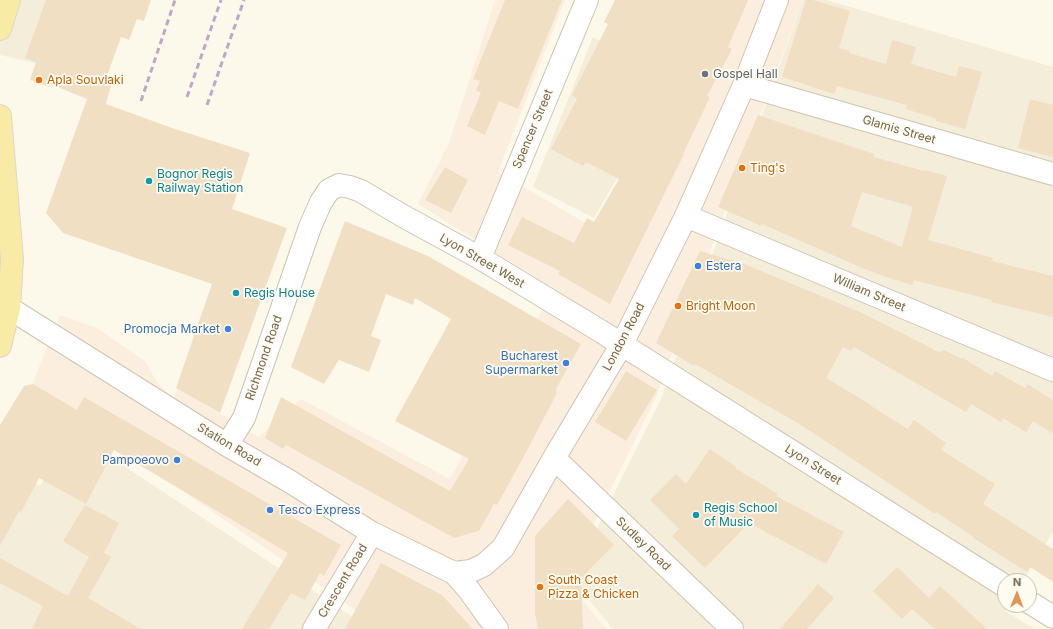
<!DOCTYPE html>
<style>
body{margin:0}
#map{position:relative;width:1053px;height:629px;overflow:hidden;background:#fcf9eb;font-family:Inter,sans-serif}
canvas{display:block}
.north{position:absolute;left:997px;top:573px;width:40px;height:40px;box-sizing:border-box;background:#fefcf1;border:1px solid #c8c0b0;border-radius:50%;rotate:1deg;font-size:11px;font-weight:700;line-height:16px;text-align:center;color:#77654e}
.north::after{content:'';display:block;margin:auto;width:14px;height:18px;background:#e19255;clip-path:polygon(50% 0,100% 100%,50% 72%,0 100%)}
</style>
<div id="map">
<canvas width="1053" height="629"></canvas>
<div class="north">N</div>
</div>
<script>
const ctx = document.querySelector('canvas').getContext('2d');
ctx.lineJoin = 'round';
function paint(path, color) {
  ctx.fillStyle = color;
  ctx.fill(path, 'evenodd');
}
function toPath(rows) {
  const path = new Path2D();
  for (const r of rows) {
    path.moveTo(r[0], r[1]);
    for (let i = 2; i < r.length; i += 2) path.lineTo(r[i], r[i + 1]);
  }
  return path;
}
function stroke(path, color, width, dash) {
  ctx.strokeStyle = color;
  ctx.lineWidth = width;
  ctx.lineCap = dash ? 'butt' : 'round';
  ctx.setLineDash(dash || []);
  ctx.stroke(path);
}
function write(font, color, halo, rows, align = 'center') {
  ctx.font = font + ' Inter,sans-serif';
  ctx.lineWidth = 3.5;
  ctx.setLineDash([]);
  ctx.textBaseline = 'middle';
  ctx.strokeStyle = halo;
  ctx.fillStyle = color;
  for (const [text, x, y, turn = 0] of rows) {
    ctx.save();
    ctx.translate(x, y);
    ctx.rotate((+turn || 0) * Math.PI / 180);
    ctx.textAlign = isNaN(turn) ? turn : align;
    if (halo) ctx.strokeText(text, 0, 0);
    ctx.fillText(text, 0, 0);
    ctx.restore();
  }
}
paint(toPath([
 [0,0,119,0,93,76,0,55],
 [803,0,827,0,1053,67,1053,532,1023,581,1005,581,1005,605,1008,605,1005,611,1035,629,613,629,572,579,661,399],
 [593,37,675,77,594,218,533,187],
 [71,431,371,629,0,629,0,460,40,486]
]), '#f4edd9');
paint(toPath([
 [495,0,565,0,498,172,596,229,699,0,803,0,656,397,566,580,606,629,383,629,31,387,60,315,97,328,145,361,157,382,173,398,178,389,259,437,301,399,450,479,554,289,418,204,449,143]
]), '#fceedf');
paint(toPath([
 [46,0,151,0,144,21,137,19,129,40,121,37,107,76,113,78,106,104,172,128,250,153,232,209,287,228,220,413,176,388,212,284,63,233,46,213,87,99,50,84,49,87,30,80,36,62,25,58],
 [505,0,562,0,518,109,499,101,485,135,467,126,481,93,476,90,480,81,473,79],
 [615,0,748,0,728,47,732,49,707,96,710,97,683,154,684,154,610,304,558,274,560,271,508,245,522,217,574,243,587,218,594,222,619,179,586,162,583,166,551,149,577,99,572,95,608,24,604,22],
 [806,0,813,0,850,11,839,48,850,51,849,53,886,64,892,40,916,47,911,64,956,77,959,66,982,72,965,129,936,121,937,119,906,109,907,105,837,86,834,94,782,77],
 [1030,99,1053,105,1053,157,1018,148],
 [758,115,874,154,873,157,924,171,924,170,947,176,928,240,993,258,992,261,1053,276,1053,317,991,302,992,300,914,280,912,285,880,275,862,268,762,224,761,226,718,207],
 [862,192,913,207,902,247,851,226],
 [445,167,468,180,451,213,425,200],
 [345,221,428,256,581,344,556,389,557,390,556,392,557,393,523,458,497,505,494,504,479,531,454,538,286,445,283,449,265,438,281,397,450,491,469,459,395,421,451,319,415,298,413,305,386,294,371,336,381,340,369,372,339,360,324,384,291,367],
 [700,251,744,264,862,313,939,352,944,350,962,359,963,358,992,376,995,371,1025,388,1027,384,1053,400,1053,434,1033,421,1026,432,1003,418,1001,422,971,404,966,412,854,347,851,351,843,347,826,378,871,405,871,406,908,429,914,420,946,443,941,450,995,484,983,504,1053,549,1053,582,1030,567,1027,572,973,538,974,537,936,512,935,514,801,425,695,364,694,366,656,343],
 [626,371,657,390,626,441,595,422],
 [33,384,77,410,84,397,304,524,341,545,324,576,320,573,305,600,291,593,269,629,242,629,288,553,114,450,86,504,39,478,21,512,19,511,0,546,0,425,24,386],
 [710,449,736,467,735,468,778,494,776,496,844,532,826,564,749,523,705,568,672,536,679,529,650,500,676,474,686,484],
 [568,499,614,545,581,578,583,629,538,629,535,614,535,536],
 [85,505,119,523,104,553,111,557,88,598,141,629,32,629,43,606,0,583,0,558,68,596,89,557,63,541],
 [381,563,442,595,473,629,345,629],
 [897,567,929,598,940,586,987,629,935,629,912,609,902,619,873,591],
 [818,584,834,598,807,629,780,629]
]), '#f1dfc3');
const minor = toPath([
 [744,85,1053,174],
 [686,216,1053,370],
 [480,258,587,0],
 [0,299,9,308,227,445,289,481,372,533,454,573,469,590,497,629],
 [227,445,244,418,310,227,321,202,329,190,339,185,350,187,361,191,403,216,480,258,602,332,1005,586],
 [554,458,732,629],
 [454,573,471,571,484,565,503,548,554,458,622,344,686,216,744,85,777,0],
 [1029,602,1053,617],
 [314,629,372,533]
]);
const major = toPath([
 [0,29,9,0],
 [0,116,12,259,9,308,0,346]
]);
stroke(minor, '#cec4b0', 24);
stroke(major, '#dcd7d1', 24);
stroke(minor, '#fff', 22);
stroke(major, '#f8eba6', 22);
stroke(toPath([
 [187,97,221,0],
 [141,101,175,0],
 [207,105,244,0]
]), '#bfa8c7', 3, [6, 4]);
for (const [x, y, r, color] of [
 [705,74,4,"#6b7280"],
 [39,80,4,"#e8710a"],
 [742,168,4,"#e8710a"],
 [149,181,4,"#0f9aa8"],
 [698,266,4,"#3f7fe0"],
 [236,293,4,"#0f9aa8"],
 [678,306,4,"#e8710a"],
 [228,329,4,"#3f7fe0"],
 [566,363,4,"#3f7fe0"],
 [177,460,4,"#3f7fe0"],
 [270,510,4,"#3f7fe0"],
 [696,515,4,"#0f9aa8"],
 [540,587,4,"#e8710a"]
]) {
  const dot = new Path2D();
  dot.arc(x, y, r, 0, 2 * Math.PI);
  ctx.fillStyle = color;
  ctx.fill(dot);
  stroke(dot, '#fefcf1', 1.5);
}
write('12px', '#5b616d', '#fefcf1', [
 ["Gospel Hall",713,74]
], 'left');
write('12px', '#c56008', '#fefcf1', [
 ["Apla Souvlaki",47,80],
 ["Ting's",750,168],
 ["Bright Moon",686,306],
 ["South Coast",548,580],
 ["Pizza & Chicken",548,594]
], 'left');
write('12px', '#77654e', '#fefcf1', [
 ["Spencer Street",533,129,-67],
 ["Glamis Street",899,130,16],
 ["Lyon Street West",482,261,30],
 ["William Street",869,293,23],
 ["London Road",624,337,-62],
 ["Richmond Road",264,358,-71],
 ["Station Road",229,445,31],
 ["Lyon Street",813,465,32],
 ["Sudley Road",643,544,44],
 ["Crescent Road",343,581,-59]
]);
write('12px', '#0d838f', '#fefcf1', [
 ["Bognor Regis",157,174],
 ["Railway Station",157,188],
 ["Regis House",244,293],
 ["Regis School",704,508],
 ["of Music",704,522]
], 'left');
write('12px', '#366cbe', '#fefcf1', [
 ["Estera",706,266,"left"],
 ["Promocja Market",220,329],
 ["Bucharest",558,356],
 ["Supermarket",558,370],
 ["Pampoeovo",169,460],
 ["Tesco Express",278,510,"left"]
], 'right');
</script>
